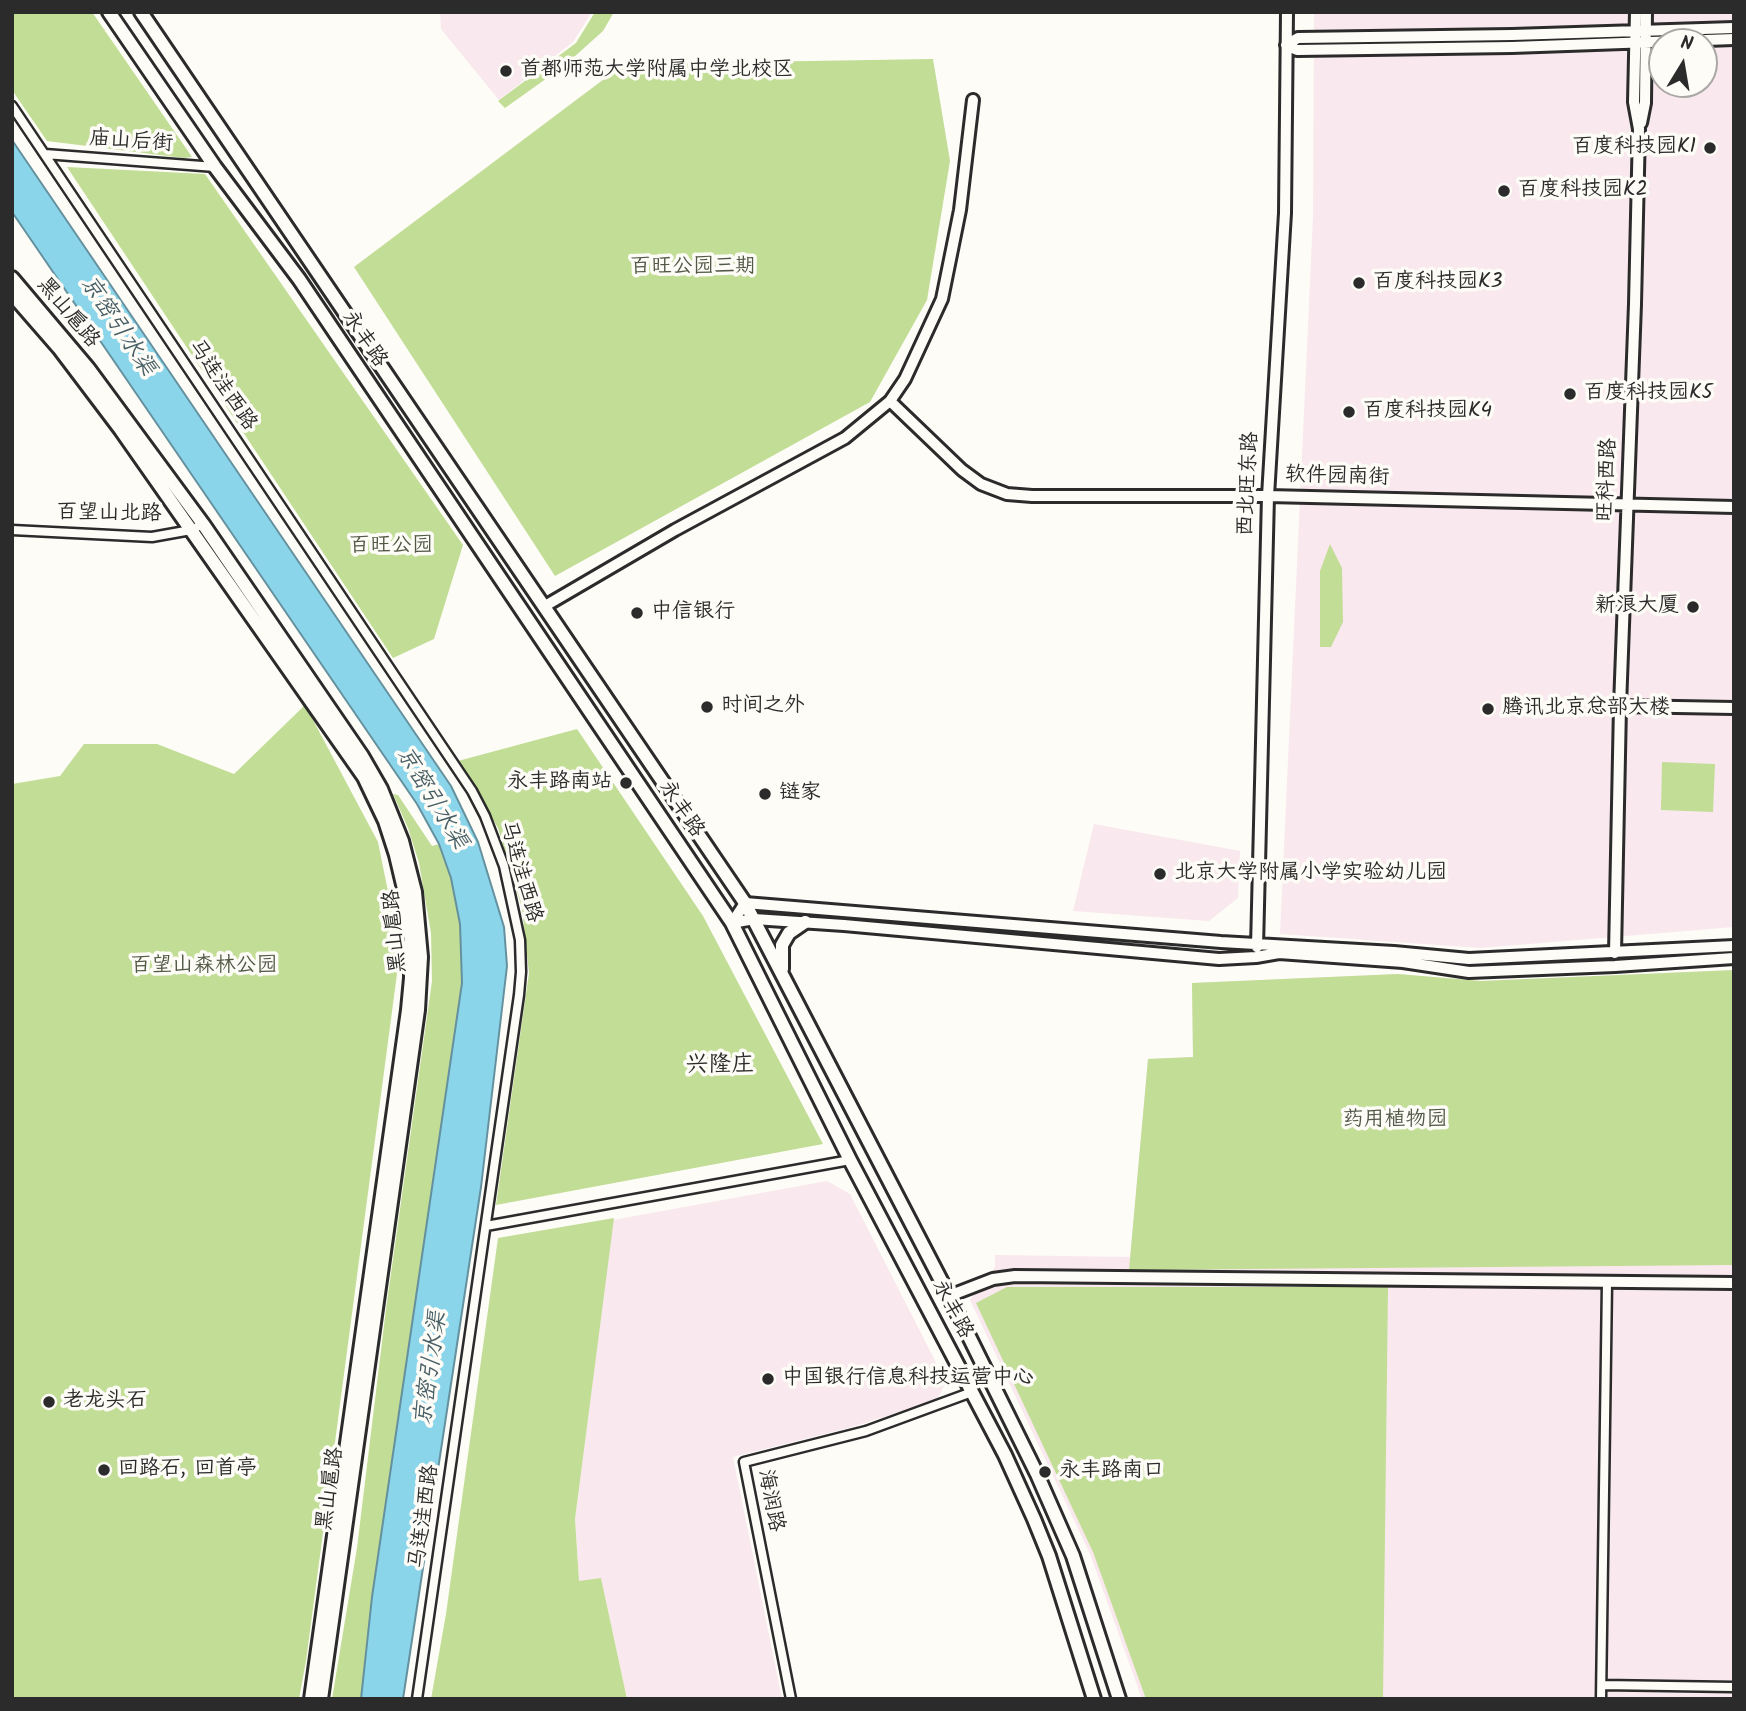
<!DOCTYPE html>
<meta charset="utf-8">
<style>
body{margin:0}
#map{position:relative;width:1746px;height:1711px;overflow:hidden;background:#fdfcf7;font-family:Kalam,sans-serif}
canvas{display:block}
.frame{position:absolute;inset:0;border:14px solid #2b2b2b;pointer-events:none}
.north{position:absolute;left:1648px;top:28px;width:70px;height:70px;box-sizing:border-box;background:#fdfcf7;border:2px solid #a9a8a5;border-radius:50%;rotate:11deg;font-size:19px;font-weight:700;line-height:28px;text-align:center;color:#2b2b2b}
.north::after{content:'';display:block;margin:auto;width:24px;height:32px;background:#2b2b2b;clip-path:polygon(50% 0,100% 100%,50% 72%,0 100%)}
</style>
<div id="map">
<canvas width="1746" height="1711"></canvas>
<div class="frame"></div>
<div class="north">N</div>
</div>
<script>
const ctx = document.querySelector('canvas').getContext('2d');
ctx.lineJoin = 'round';
function paint(path, color) {
  ctx.fillStyle = color;
  ctx.fill(path, 'evenodd');
}
function toPath(rows) {
  const path = new Path2D();
  for (const r of rows) {
    path.moveTo(r[0], r[1]);
    for (let i = 2; i < r.length; i += 2) path.lineTo(r[i], r[i + 1]);
  }
  return path;
}
function stroke(path, color, width, dash) {
  ctx.strokeStyle = color;
  ctx.lineWidth = width;
  ctx.lineCap = dash ? 'butt' : 'round';
  ctx.setLineDash(dash || []);
  ctx.stroke(path);
}
function write(font, color, halo, rows, align = 'center') {
  ctx.font = font + ' Kalam,"LXGW WenKai TC",sans-serif';
  ctx.lineWidth = 7;
  ctx.setLineDash([]);
  ctx.textBaseline = 'middle';
  ctx.strokeStyle = halo;
  ctx.fillStyle = color;
  for (const [text, x, y, turn = 0] of rows) {
    ctx.save();
    ctx.translate(x, y);
    ctx.rotate((+turn || 0) * Math.PI / 180);
    ctx.textAlign = isNaN(turn) ? turn : align;
    if (halo) ctx.strokeText(text, 0, 0);
    ctx.fillText(text, 0, 0);
    ctx.restore();
  }
}
paint(toPath([
 [440,12,592,12,573,42,499,100,441,29],
 [1314,12,1734,12,1734,927,1481,948,1280,934,1313,217],
 [1662,42,1704,42,1704,84,1662,84],
 [1094,824,1240,851,1238,898,1209,921,1073,911],
 [1734,970,1734,1699,1142,1699,1090,1554,970,1300,995,1267,995,1255,1130,1257,1148,1059,1193,1057,1192,983,1398,974,1481,981],
 [827,1181,850,1194,946,1382,937,1400,852,1427,733,1457,782,1699,627,1699,601,1578,579,1582,575,1519,613,1220]
]), '#f9e8ed');
paint(toPath([
 [12,12,92,12,192,157,184,158,47,141,12,90],
 [595,12,614,12,603,31,564,66,505,108,498,101,576,43],
 [933,59,950,161,927,300,870,402,555,576,354,267,624,64],
 [67,167,205,174,463,545,434,639,393,658],
 [1330,544,1342,568,1343,622,1331,647,1320,647,1320,571],
 [305,705,378,842,400,951,306,1661,299,1699,12,1699,12,784,60,776,84,744,157,744,234,774],
 [577,729,703,916,823,1144,496,1205,529,973,522,908,498,828,458,761],
 [1662,762,1715,764,1713,812,1661,810],
 [393,794,398,795,432,846,439,844,451,878,460,924,462,983,372,1597,361,1699,332,1699,357,1548,386,1309,432,981,431,933,419,863,408,828],
 [1734,970,1734,1265,1129,1270,1148,1059,1193,1057,1192,983,1398,974,1481,981],
 [614,1218,575,1519,579,1581,601,1578,627,1699,431,1699,446,1614,498,1238],
 [1007,1287,1388,1287,1383,1699,1146,1699,1093,1552,976,1303]
]), '#c2dd95');
const water = toPath([
 [12,140,451,786,478,842,504,927,507,966,481,1187,403,1699,361,1699,372,1597,462,983,460,924,451,878,439,844,417,804,12,212,12,140]
]);
paint(water, '#8bd5eb');
stroke(water, '#65919e', 2);
const minor = toPath([
 [12,106,472,791,485,816,504,866,520,940,521,972,519,995,417,1699],
 [45,154,215,167],
 [12,530,152,537,191,530,203,524],
 [486,1226,850,1160],
 [1602,1685,1734,1687],
 [791,1699,744,1462,866,1431,972,1392],
 [1601,1699,1607,1283]
]);
const tertiary = toPath([
 [1286,45,1298,38,1512,35,1734,28],
 [1286,45,1297,50,1512,47,1734,39],
 [1641,123,1645,103,1646,12],
 [890,401,962,470,981,484,1007,494,1032,496,1268,496,1734,507],
 [545,606,675,530,845,438,890,401,905,379,942,299,960,210,973,100],
 [1620,706,1734,708],
 [732,923,745,903,1221,942,1394,952,1469,959,1734,946],
 [732,923,754,919,844,925,1219,959,1256,957,1279,953,1403,962,1469,972,1615,966,1734,958],
 [1257,947,1268,496,1285,213,1287,12],
 [1615,953,1620,706,1635,304,1639,129,1634,102,1636,12],
 [949,1296,993,1279,1015,1276,1734,1283]
]);
const secondary = toPath([
 [12,278,88,368,203,524,362,756,381,789,402,841,415,892,421,957,418,1010,321,1699],
 [12,294,59,348,121,430,364,777,385,821,396,855,405,893,411,942,411,978,408,1010,311,1699]
]);
const primary = toPath([
 [109,12,215,167,299,279,732,923,850,1160,1005,1455,1034,1519,1049,1556,1094,1699],
 [141,12,745,903,949,1296,1037,1474,1073,1556,1119,1699],
 [782,969,782,945,789,933,805,922]
]);
stroke(minor, '#2b2b2b', 13);
stroke(tertiary, '#2b2b2b', 16);
stroke(secondary, '#2b2b2b', 18);
stroke(primary, '#2b2b2b', 18);
stroke(minor, '#fdfcf7', 8);
stroke(tertiary, '#fdfcf7', 10);
stroke(secondary, '#fdfcf7', 12);
stroke(primary, '#fdfcf7', 12);
for (const [x, y, r, color] of [
 [506,71,7,"#2b2b2b"],
 [1710,148,7,"#2b2b2b"],
 [1504,191,7,"#2b2b2b"],
 [1359,283,7,"#2b2b2b"],
 [1570,394,7,"#2b2b2b"],
 [1349,412,7,"#2b2b2b"],
 [1693,607,7,"#2b2b2b"],
 [637,613,7,"#2b2b2b"],
 [707,707,7,"#2b2b2b"],
 [1488,709,7,"#2b2b2b"],
 [626,783,7,"#2b2b2b"],
 [765,794,7,"#2b2b2b"],
 [1160,874,7,"#2b2b2b"],
 [768,1379,7,"#2b2b2b"],
 [49,1402,7,"#2b2b2b"],
 [104,1470,7,"#2b2b2b"],
 [1045,1472,7,"#2b2b2b"]
]) {
  const dot = new Path2D();
  dot.arc(x, y, r, 0, 2 * Math.PI);
  ctx.fillStyle = color;
  ctx.fill(dot);
  stroke(dot, '#fdfcf7', 2.5);
}
write('21px', '#2b2b2b', '#fdfcf7', [
 ["首都师范大学附属中学北校区",520,71],
 ["百度科技园K1",1696,148,"right"],
 ["百度科技园K2",1518,191],
 ["百度科技园K3",1373,283],
 ["百度科技园K5",1584,394],
 ["百度科技园K4",1363,412],
 ["新浪大厦",1679,607,"right"],
 ["中信银行",651,613],
 ["时间之外",721,707],
 ["腾讯北京总部大楼",1502,709],
 ["永丰路南站",612,783,"right"],
 ["链家",779,794],
 ["北京大学附属小学实验幼儿园",1174,874],
 ["中国银行信息科技运营中心",782,1379],
 ["老龙头石",63,1402],
 ["回路石, 回首亭",118,1470],
 ["永丰路南口",1059,1472]
], 'left');
write('21px', '#2b2b2b', '#fdfcf7', [
 ["庙山后街",131,143,4],
 ["黑山扈路",67,314,50],
 ["永丰路",363,340,56],
 ["马连洼西路",221,386,56],
 ["软件园南街",1337,478,2],
 ["旺科西路",1609,480,-87],
 ["西北旺东路",1250,484,-87],
 ["百望山北路",109,515,1],
 ["永丰路",680,810,56],
 ["马连洼西路",519,872,74],
 ["黑山扈路",397,931,-95],
 ["永丰路",951,1310,62],
 ["黑山扈路",332,1489,-82],
 ["海润路",769,1501,79],
 ["马连洼西路",426,1517,-82]
]);
write('21px', '#515846', '#fdfcf7', [
 ["百旺公园三期",693,268],
 ["百旺公园",391,547],
 ["百望山森林公园",204,967],
 ["药用植物园",1395,1121]
]);
write('italic 23px', '#485e65', '#fdfcf7', [
 ["京密引水渠",116,327,56],
 ["京密引水渠",430,799,59],
 ["京密引水渠",433,1369,-82]
]);
write('23px', '#2b2b2b', '#fdfcf7', [
 ["兴隆庄",720,1067]
]);
</script>
